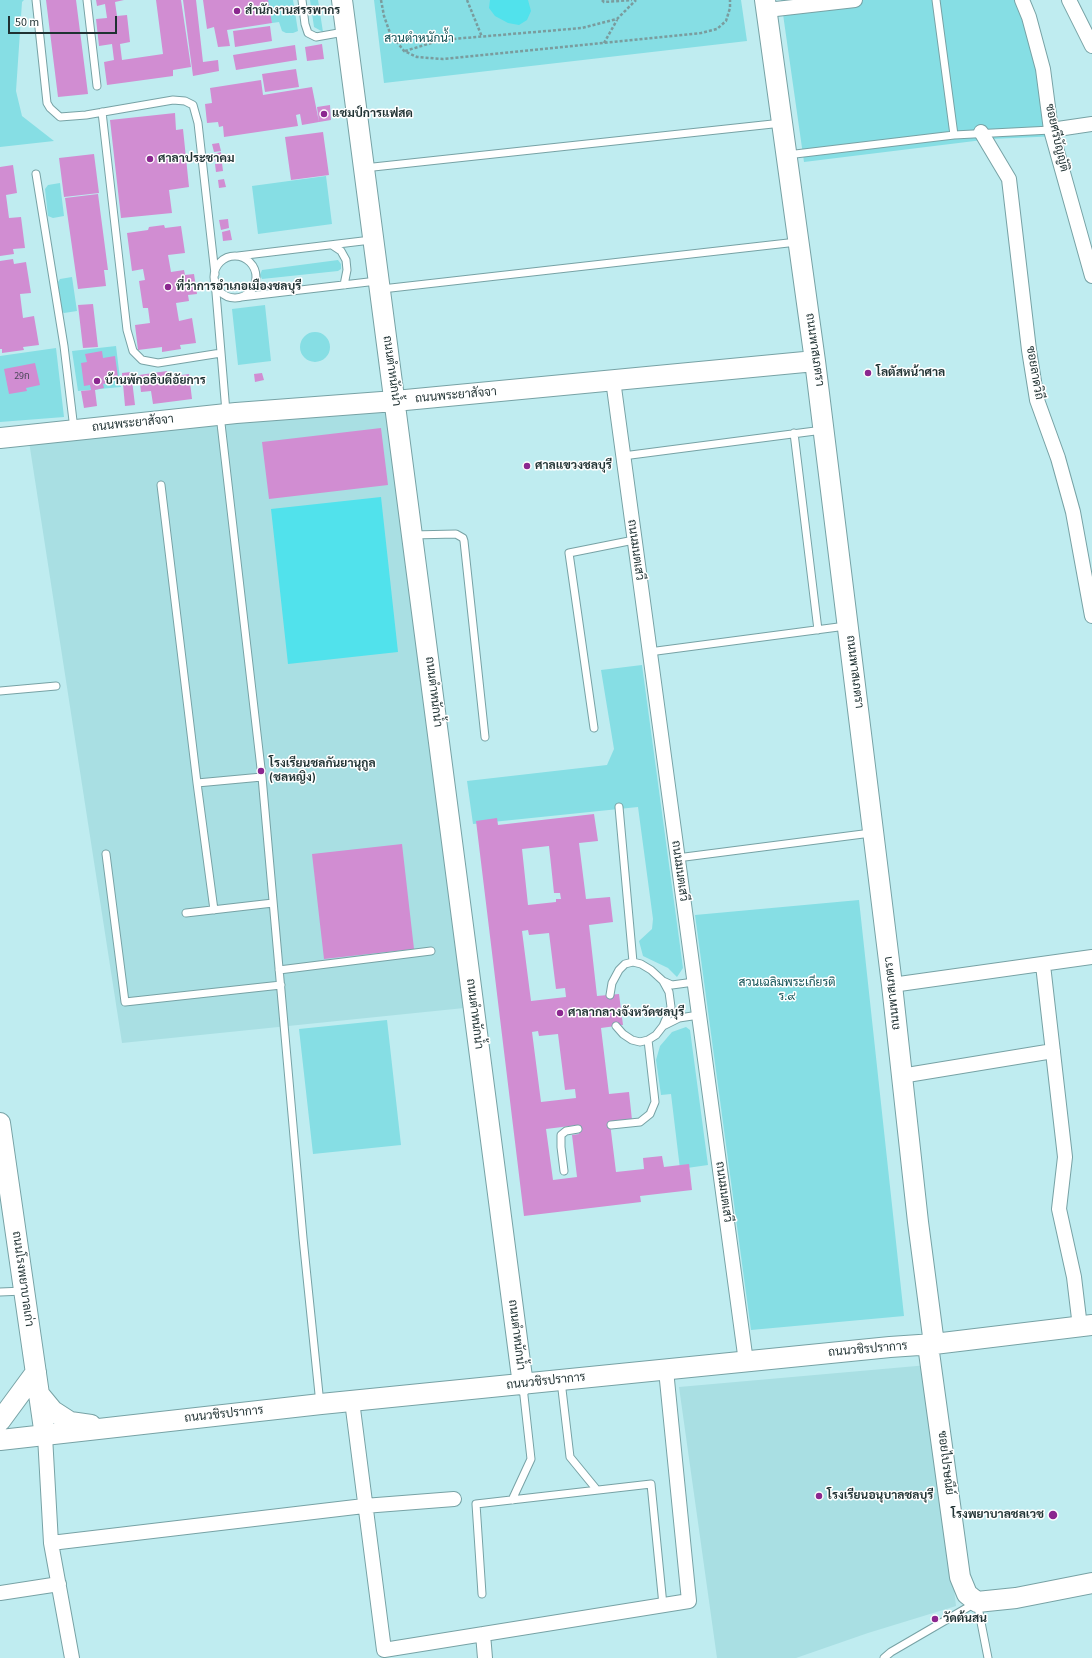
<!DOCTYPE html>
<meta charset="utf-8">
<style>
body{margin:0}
#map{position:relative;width:1092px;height:1658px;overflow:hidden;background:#bfecf0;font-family:"Source Sans 3",sans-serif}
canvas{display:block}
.scale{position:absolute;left:8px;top:16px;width:109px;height:18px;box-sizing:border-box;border:2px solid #1f3132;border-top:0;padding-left:5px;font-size:12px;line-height:14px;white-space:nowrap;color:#1f3132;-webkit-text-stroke:3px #fff;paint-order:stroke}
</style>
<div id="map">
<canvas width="1092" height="1658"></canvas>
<div class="scale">50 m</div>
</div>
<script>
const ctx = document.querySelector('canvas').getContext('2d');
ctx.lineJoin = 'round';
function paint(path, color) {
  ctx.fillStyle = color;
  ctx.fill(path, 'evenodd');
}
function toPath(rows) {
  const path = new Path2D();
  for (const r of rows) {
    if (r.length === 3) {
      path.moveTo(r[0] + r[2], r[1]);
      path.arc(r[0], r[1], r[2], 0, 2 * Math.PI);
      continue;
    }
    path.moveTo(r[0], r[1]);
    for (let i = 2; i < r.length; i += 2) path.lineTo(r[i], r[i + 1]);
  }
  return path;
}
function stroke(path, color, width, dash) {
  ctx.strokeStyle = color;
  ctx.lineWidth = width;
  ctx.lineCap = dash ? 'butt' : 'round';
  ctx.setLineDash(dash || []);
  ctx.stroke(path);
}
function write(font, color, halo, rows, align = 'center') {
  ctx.font = font + ' "Source Sans 3",Sarabun,sans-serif';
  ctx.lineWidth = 3;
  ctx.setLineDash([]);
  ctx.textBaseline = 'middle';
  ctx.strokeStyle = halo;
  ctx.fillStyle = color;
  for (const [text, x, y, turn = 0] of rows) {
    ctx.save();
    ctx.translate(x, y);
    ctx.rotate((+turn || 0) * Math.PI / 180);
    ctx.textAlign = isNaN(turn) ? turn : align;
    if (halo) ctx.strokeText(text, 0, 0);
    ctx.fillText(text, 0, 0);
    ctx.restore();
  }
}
paint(toPath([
 [395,401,474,1007,122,1043,28,435],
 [928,1365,956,1606,868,1633,796,1658,717,1658,679,1387]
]), '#a9dfe3');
paint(toPath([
 [0,0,24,0,22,2,16,91,22,116,54,141,0,147],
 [266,0,293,0,298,31,293,33,286,33,282,31,279,22,272,23],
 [310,0,318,0,323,32,314,27],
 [374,0,741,0,747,41,384,83],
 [781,0,1028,0,1059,136,991,139,804,162],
 [326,176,332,224,258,234,252,186],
 [60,183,64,216,53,218,48,216,45,189,48,185],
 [338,260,341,264,341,269,338,271,262,279,260,275,262,270],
 [72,277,77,311,64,313,61,311,58,282,60,279],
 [265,305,271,361,238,365,232,309],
 [315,347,15],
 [116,346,121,387,78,391,72,351],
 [56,348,64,417,0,422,0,356],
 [642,665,683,968,677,977,668,968,643,956,639,941,652,929,653,919,638,807,473,824,467,781,607,765,614,749,601,670],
 [859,900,904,1316,751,1330,695,915],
 [387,1020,401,1145,313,1154,299,1029],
 [686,1027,690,1030,708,1165,680,1169,671,1094,661,1095,656,1060,660,1046,672,1032]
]), '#86dee4');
paint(toPath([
 [490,0,528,0,531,11,527,20,519,25,508,23,495,16,489,8],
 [381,497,398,652,288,664,271,509]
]), '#51e2ec');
paint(toPath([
 [46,0,76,0,88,94,58,97],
 [96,0,124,0,115,2,117,16,127,15,130,42,120,44,122,60,163,54,156,0,181,0,191,67,173,70,173,76,107,85,104,62,114,60,112,44,99,46,96,19,107,18,105,4,97,6],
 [183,0,196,0,203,62,218,60,219,71,193,76],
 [203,0,268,0,272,23,227,30,230,46,218,47,214,27,207,29],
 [270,26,272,41,235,47,233,31],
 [322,44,324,59,307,61,305,47],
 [295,45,297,60,236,70,233,55],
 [296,69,299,87,265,92,262,74],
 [261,80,263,95,312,87,319,122,302,125,300,114,296,115,298,126,224,137,223,126,219,127,218,122,207,123,205,104,212,103,210,88],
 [330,105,331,120,319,122,317,107],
 [175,113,176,130,183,129,189,187,169,190,172,213,121,218,110,120],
 [323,132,329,175,291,180,285,137],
 [219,143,221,151,214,152,212,144],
 [221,152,222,160,215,162,214,154],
 [94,154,99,193,64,197,59,158],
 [222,163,223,171,216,172,215,164],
 [13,165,17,193,6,195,9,218,21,217,25,248,13,249,14,254,0,256,0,167],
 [224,179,226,187,219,188,218,180],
 [98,194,108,270,104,270,106,286,78,289,65,198],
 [228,219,229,228,221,230,219,220],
 [164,225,165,228,181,226,185,253,168,255,171,272,184,270,185,275,194,274,197,294,188,295,189,301,176,303,179,321,192,318,196,343,180,345,181,349,162,352,162,347,138,350,135,325,150,323,148,308,143,308,139,281,145,280,143,269,132,271,127,233,148,230,149,227],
 [230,230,232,240,223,241,222,232],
 [13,259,14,264,26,262,31,293,20,294,23,318,34,316,39,345,23,347,24,350,2,353,2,349,0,349,0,261],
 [93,304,98,347,83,348,78,305],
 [102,351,103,358,115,356,118,377,111,378,112,383,103,384,104,388,95,390,97,406,84,408,81,391,91,390,90,385,84,386,81,363,87,362,85,354],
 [35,363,40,385,26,388,27,391,9,394,4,369],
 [167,371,168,377,189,374,192,399,153,404,151,391,141,392,139,375],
 [131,372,135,405,125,406,122,373],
 [262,373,264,380,255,382,254,374],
 [381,428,388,485,269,499,262,442],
 [594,814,598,841,579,843,586,899,610,897,613,922,589,925,597,996,619,994,623,1025,601,1028,609,1094,629,1092,632,1120,610,1123,616,1172,644,1169,643,1158,662,1156,664,1167,689,1164,692,1190,640,1196,641,1202,524,1216,476,821,497,818,498,825],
 [549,846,554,893,560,893,561,899,556,899,556,902,528,905,522,849],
 [528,930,529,935,549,933,556,989,565,988,566,997,531,1001,522,931],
 [538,1031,539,1036,558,1034,565,1090,575,1089,576,1098,541,1102,532,1032],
 [578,1125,579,1134,572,1135,577,1177,553,1180,546,1129],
 [402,844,414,949,324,959,312,854]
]), '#d18dd2');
const lane = toPath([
 [36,0,47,103,50,108,60,117,86,115,173,100,185,101,193,105,198,123,215,274],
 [87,0,97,86],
 [302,0,305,24,308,33,316,37,344,32],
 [102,112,127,330,133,351,142,360,158,363,221,353],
 [954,135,1051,130],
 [787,155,954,135,936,0],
 [364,168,782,123],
 [36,174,64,346,74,429],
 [332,245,341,251,346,260,347,270,344,285],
 [238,256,371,240],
 [235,277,21],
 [215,281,226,412],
 [382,289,797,242],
 [241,297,377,281],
 [220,415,262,777,303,1238,320,1404],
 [794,433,818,630],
 [623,456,823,430],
 [161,485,197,783,214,910],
 [412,535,456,534,463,538,464,541,485,737],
 [649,652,846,626],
 [0,691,56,686],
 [594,728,569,553,634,540],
 [197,783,262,777],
 [619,807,633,962],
 [106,854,125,1002,281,985],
 [677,858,871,833],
 [186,913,273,903],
 [279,970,431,951],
 [663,981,672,985,694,982],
 [610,995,612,983,619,970,625,964,633,962,641,964,651,970,663,981,669,992,671,1007,663,1026,656,1035,648,1040,640,1042,632,1040,623,1034,616,1026],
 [663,1026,679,1018,699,1015],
 [611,1125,640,1122,650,1114,655,1102,648,1040],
 [564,1171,561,1147,561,1135,566,1131,578,1129],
 [0,1292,24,1291],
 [561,1381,570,1457,597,1490],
 [512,1500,531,1459,523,1387],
 [482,1594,476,1504,651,1484,663,1605],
 [884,1658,891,1652,977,1602,988,1658]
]);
const street = toPath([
 [1022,0,1029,17,1043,69,1051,130,1092,276],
 [1069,0,1092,46],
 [767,10,855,0],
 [1051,130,1092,124],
 [981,132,1009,179,1029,350,1037,400,1058,458,1073,512,1092,616],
 [613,380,746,1362],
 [1043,965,1065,1157,1059,1209,1074,1277,1080,1327],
 [892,985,1092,957],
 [901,1076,1053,1051],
 [352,1401,384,1650,689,1601,666,1370],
 [45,1436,51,1543,72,1658],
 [51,1543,364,1506,454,1499],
 [0,1593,59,1584],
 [483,1634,485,1658]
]);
const secondary = toPath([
 [342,0,523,1385],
 [765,0,815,361,892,985,918,1222,934,1344],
 [0,438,236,413,395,401,815,361],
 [0,1123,45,1436],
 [928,1345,960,1577,967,1594,977,1602,1016,1598,1092,1583],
 [39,1394,53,1411,70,1422,91,1425],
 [0,1421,36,1372],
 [0,1440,321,1404,890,1347,934,1344,1092,1325]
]);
stroke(lane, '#77a2a5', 9);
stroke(street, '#77a2a5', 16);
stroke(secondary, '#77a2a5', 22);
stroke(toPath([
 [381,0,384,16,390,33,404,51,417,57,443,59,701,33,717,29,726,21,730,8,730,0],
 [467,0,482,37],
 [602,0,604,2,632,0],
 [604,43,617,20],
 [405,51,441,40,582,28,617,19,636,0]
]), '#7a9c9e', 2.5, [3, 2]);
stroke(lane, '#fff', 7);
stroke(street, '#fff', 14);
stroke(secondary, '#fff', 20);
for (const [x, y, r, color] of [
 [237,11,4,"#8b278f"],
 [324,114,4,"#8b278f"],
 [150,159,4,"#8b278f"],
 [168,287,4,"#8b278f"],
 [868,373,4,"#8b278f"],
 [97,381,4,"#8b278f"],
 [527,466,4,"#8b278f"],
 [261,771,4,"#8b278f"],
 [560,1013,4,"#8b278f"],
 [819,1496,4,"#8b278f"],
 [1053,1515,5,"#8b278f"],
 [935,1619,4,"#8b278f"]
]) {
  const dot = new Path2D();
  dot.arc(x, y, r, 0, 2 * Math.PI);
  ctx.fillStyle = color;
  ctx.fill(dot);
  stroke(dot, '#fff', 1.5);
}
write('10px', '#4c485a', null, [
 ["29ก",22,377]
]);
write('bold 12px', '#1f3132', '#fff', [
 ["สำนักงานสรรพากร",245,11],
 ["แชมป์การแฟสด",332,114],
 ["ศาลาประชาคม",158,159],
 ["ที่ว่าการอำเภอเมืองชลบุรี",176,287],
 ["โลตัสหน้าศาล",876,373],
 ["บ้านพักอธิบดีอัยการ",105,381],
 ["ศาลแขวงชลบุรี",535,466],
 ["โรงเรียนชลกันยานุกูล",269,764],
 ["(ชลหญิง)",269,778],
 ["ศาลากลางจังหวัดชลบุรี",568,1013],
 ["โรงเรียนอนุบาลชลบุรี",827,1496],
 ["โรงพยาบาลชลเวช",1044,1515,"right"],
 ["วัดต้นสน",943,1619]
], 'left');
write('12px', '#0f4f53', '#fff', [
 ["สวนตำหนักน้ำ",419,39],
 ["สวนเฉลิมพระเกียรติ",787,983],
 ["ร.๙",787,997]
]);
write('12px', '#1f3132', '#fff', [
 ["ซอยศรีบัญญัติ",1056,138,77],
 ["ถนนพาสเภตรา",814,350,82],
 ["ถนนตำหนักน้ำ",391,371,82],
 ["ซอยลาดวิถี",1034,373,80],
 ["ถนนพระยาสัจจา",456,396,-5],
 ["ถนนพระยาสัจจา",133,424,-6],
 ["ถนนมนตเสวี",635,550,82],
 ["ถนนพาสเภตรา",854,672,83],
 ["ถนนตำหนักน้ำ",433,692,83],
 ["ถนนมนตเสวี",679,871,82],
 ["ถนนพาสเภตรา",893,993,-96],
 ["ถนนตำหนักน้ำ",474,1014,83],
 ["ถนนมนตเสวี",723,1192,82],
 ["ถนนโรงพยาบาลเก่า",22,1279,82],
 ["ถนนตำหนักน้ำ",516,1335,83],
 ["ถนนวชิรปราการ",868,1350,-5],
 ["ถนนวชิรปราการ",546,1382,-6],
 ["ถนนวชิรปราการ",224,1415,-6],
 ["ซอยไปรษณีย์",945,1463,83]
]);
</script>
